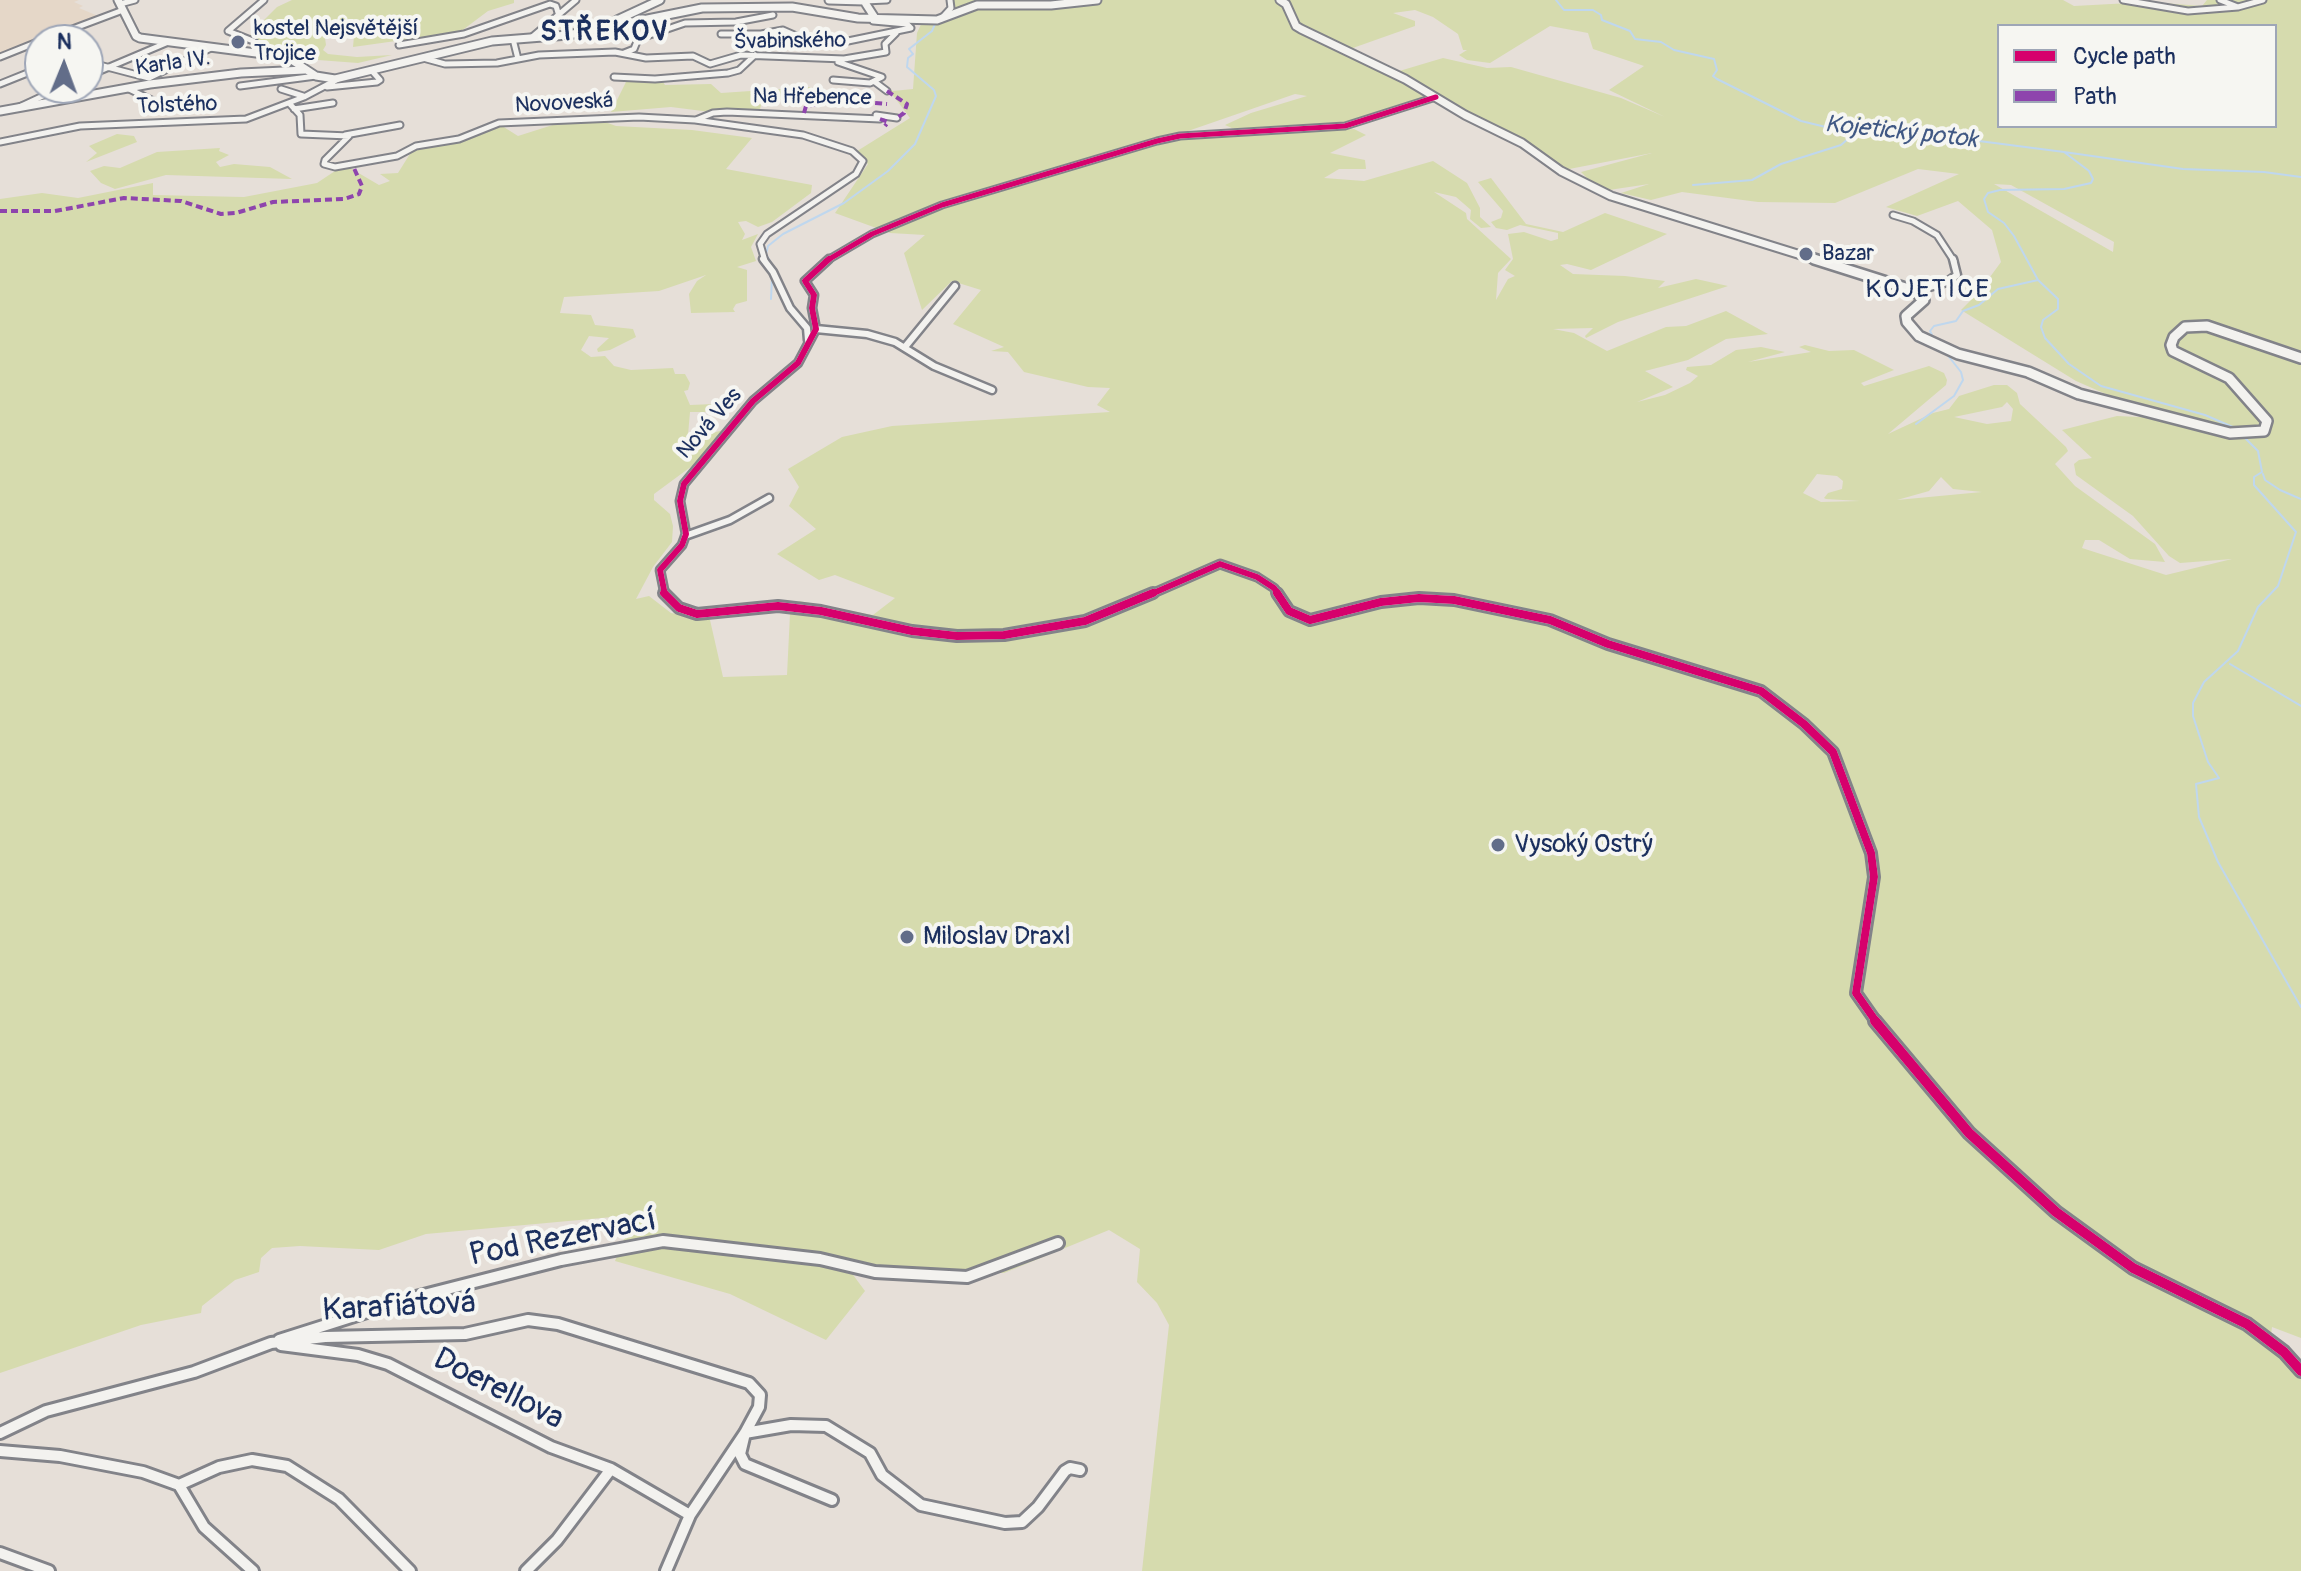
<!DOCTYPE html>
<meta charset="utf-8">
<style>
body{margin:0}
#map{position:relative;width:2301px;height:1571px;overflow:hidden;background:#e6dfd8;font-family:Pangolin,sans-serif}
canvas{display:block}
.legend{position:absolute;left:1997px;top:24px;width:280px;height:104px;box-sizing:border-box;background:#f6f6f2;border:2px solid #9ea6b7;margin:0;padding:10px 14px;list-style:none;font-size:24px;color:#1b2f5e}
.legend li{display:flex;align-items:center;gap:16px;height:40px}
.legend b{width:40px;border:2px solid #9ea6b7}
.north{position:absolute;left:24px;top:24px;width:80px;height:80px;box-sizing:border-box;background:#f6f6f2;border:2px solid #9ea6b7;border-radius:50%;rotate:1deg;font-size:22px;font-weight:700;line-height:32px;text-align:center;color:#1b2f5e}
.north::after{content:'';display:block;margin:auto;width:28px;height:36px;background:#626d89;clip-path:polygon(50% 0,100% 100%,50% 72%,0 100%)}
</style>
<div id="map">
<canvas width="2301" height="1571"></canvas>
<ul class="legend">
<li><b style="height:10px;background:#d6006c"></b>Cycle path</li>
<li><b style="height:10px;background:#8e44ad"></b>Path</li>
</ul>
<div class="north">N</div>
</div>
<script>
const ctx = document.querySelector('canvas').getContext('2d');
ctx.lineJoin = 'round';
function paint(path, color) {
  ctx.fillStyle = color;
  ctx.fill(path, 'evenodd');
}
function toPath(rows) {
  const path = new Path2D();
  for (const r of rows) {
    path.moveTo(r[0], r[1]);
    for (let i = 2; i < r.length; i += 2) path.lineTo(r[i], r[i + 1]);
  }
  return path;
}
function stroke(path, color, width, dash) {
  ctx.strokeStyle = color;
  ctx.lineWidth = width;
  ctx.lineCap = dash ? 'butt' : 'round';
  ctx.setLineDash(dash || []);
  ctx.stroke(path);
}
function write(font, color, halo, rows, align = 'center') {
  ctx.font = font + ' Pangolin,sans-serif';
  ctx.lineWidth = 8;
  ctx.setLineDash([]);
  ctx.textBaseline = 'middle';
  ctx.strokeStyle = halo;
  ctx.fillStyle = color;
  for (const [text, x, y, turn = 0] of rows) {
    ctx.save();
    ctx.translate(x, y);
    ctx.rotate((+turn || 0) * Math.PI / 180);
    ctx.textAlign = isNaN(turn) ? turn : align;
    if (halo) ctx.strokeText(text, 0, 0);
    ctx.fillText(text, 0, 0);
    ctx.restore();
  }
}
paint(toPath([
 [0,0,79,0,74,2,83,6,79,8,98,16,0,55]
]), '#e5d7c8');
paint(toPath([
 [292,0,514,0,514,3,488,11,460,32,353,47,354,36,328,35,325,38,326,45,323,50,328,54,357,57,392,55,358,63,318,60,280,52,249,35,261,32,264,37,278,36,273,33,276,24,262,22,277,7],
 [952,0,2063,0,2074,6,2149,2,2202,6,2207,0,2301,0,2301,1338,2272,1327,2271,1335,2301,1365,2301,1571,1142,1571,1169,1325,1157,1303,1137,1282,1140,1249,1109,1230,1004,1273,845,1264,865,1291,826,1340,730,1294,615,1261,634,1215,426,1234,379,1250,300,1246,272,1248,261,1258,259,1272,235,1280,202,1306,201,1313,141,1325,0,1373,0,199,42,193,78,198,153,183,153,195,244,197,317,183,338,169,350,168,379,185,390,181,380,174,398,173,413,149,469,139,499,124,518,136,559,123,605,122,616,126,692,130,752,138,726,169,812,185,811,193,772,222,758,227,746,221,738,222,745,234,742,240,758,234,751,247,756,261,737,267,747,270,747,301,736,304,733,309,735,312,691,313,689,294,697,281,706,275,659,291,564,297,560,313,591,315,595,325,633,329,636,337,610,350,598,352,597,349,609,338,589,336,581,350,591,357,605,356,614,366,631,370,673,368,675,374,685,374,690,383,688,390,684,391,690,405,714,404,722,412,690,412,688,435,702,436,723,430,729,432,701,463,696,463,654,494,654,500,670,514,673,526,672,542,653,567,636,599,649,596,671,613,710,620,723,677,787,675,790,614,799,601,873,615,895,598,835,575,819,580,777,554,816,529,789,506,799,487,788,469,842,437,892,426,1110,412,1097,405,1110,388,1088,387,1024,372,1008,352,991,351,1004,347,953,324,981,290,952,281,922,310,904,253,925,235,890,233,835,213,868,164,854,153,910,118,892,94,876,85,893,91,913,89,917,33,923,20,932,21,952,11],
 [1415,10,1433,17,1458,34,1463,50,1467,50,1459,55,1467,60,1490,63,1550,26,1588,33,1593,49,1644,66,1609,90,1665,117,1621,98,1511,67,1487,68,1443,58,1396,72,1429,88,1469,114,1527,141,1564,170,1652,153,1581,172,1589,180,1609,190,1649,184,1621,193,1651,200,1682,192,1758,202,1835,203,1918,169,1959,174,1886,207,1917,216,1958,201,1992,230,2001,262,1979,292,1961,310,2076,381,2161,418,2117,416,2062,430,2092,458,2079,460,2074,464,2076,475,2133,516,2169,556,2180,563,2232,559,2166,575,2082,548,2085,540,2099,540,2130,559,2165,562,2155,544,2075,486,2055,464,2068,451,2066,447,2020,404,2017,393,2007,385,1994,385,1959,396,1949,409,1933,413,1888,434,1946,385,1947,380,1944,373,1929,366,1864,386,1861,383,1894,370,1854,350,1829,351,1805,345,1799,347,1811,352,1748,362,1785,352,1761,347,1736,350,1711,365,1687,367,1686,370,1698,376,1690,383,1665,395,1637,402,1673,387,1645,371,1688,360,1726,339,1768,334,1726,311,1686,326,1666,327,1607,351,1574,333,1553,329,1593,328,1585,336,1586,338,1618,322,1728,286,1696,279,1658,288,1665,281,1625,276,1573,274,1560,265,1567,264,1591,270,1667,234,1605,213,1563,232,1526,224,1491,178,1478,182,1503,211,1501,218,1491,222,1496,228,1507,230,1520,225,1558,233,1558,239,1551,241,1524,232,1508,234,1513,259,1505,270,1515,276,1508,279,1496,300,1498,273,1511,259,1467,219,1466,213,1434,192,1456,197,1471,210,1470,219,1481,228,1491,227,1480,217,1480,208,1467,183,1433,161,1364,181,1324,178,1339,169,1366,169,1365,160,1330,153,1366,135,1354,129,1255,134,1188,131,1295,94,1307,96,1251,113,1225,125,1234,129,1346,123,1424,99,1424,94,1413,88,1298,31,1311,28,1350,49,1415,26,1415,21,1393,13],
 [1999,26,2275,26,2275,126,1999,126],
 [1994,184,2011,185,2114,242,2113,252],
 [2007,402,2013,409,2011,421,1987,424,1954,417,2002,407],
 [1817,474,1837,476,1843,481,1842,489,1828,493,1824,498,1826,499,1860,501,1821,502,1803,493],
 [1941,477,1953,489,1982,492,1897,500,1929,491],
 [628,78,661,79,665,85,711,84,721,93,810,87,823,97,762,101,758,118,671,107,611,112],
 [117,134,134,136,137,142,86,162,97,153,89,146],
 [220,148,219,151,229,155,216,162,220,167,234,164,270,167,292,179,166,175,115,189,101,183,90,171,104,166,120,168,157,152]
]), '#d6dbae');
stroke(toPath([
 [1556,0,1564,10,1593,10,1601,15,1602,20,1630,31,1635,39,1661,42,1674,50,1714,59,1717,70,1713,76,1717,79,1801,121,1834,129,1894,130,2064,152,2089,171,2093,179,2091,183,2064,189,2000,190,1988,193,1984,199,1988,212,2004,223,2014,236,2038,280,2058,299,2058,309,2043,320,2041,327,2045,338,2069,364,2101,386,2205,415,2235,428],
 [2064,152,2183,169,2264,172,2301,177],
 [1693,185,1752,180,1781,164,1841,145,1849,138,1840,130],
 [777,274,766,254,768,246,783,234,844,203,888,171,915,144,936,96,934,90,907,67,908,58,913,54,909,49,932,31,935,24],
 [771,299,772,278],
 [1934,339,1930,331,1934,326,1956,321,1963,311,1979,305,1998,289,2038,280],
 [1916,424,1954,396,1963,380,1961,372,1946,353],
 [2242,435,2258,451,2262,472,2254,477,2254,485,2296,532,2278,586,2258,607,2238,651,2204,682,2193,703,2193,716,2208,762,2219,778,2196,784,2199,817,2218,862,2301,1007],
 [2263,474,2265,480,2280,490,2301,499],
 [2230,664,2301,706]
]), '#bfd7ee', 2);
const streetFar3 = toPath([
 [264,0,228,31,253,41,272,55],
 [2123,0,2188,11,2238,7,2220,0],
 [864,1,887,0],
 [120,4,135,0],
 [2238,7,2263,0],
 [941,19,951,8,950,0],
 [783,30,799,37,848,41,911,28,907,24,873,21],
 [721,34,761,34,783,30],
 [531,38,576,0],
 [513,39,518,59],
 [43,40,123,10],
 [399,45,464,34,550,4,556,6,559,16],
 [624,53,634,49,638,39,685,23,736,22,773,15],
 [0,57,40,41],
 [423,58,445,64,497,63,539,55,615,52,646,58,693,56,710,64,741,55,844,59,886,52,885,44,896,33],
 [88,62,149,78,211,48],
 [88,76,166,43],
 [614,77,655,79,728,73,739,70,755,55],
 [833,80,870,83,882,77,838,62],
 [875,82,887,91],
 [0,84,40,68],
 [240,86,316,76],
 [327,87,377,82,380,80,372,71],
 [127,88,170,109],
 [281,89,303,96],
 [289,103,300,115,301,134,349,136,325,160,324,164,335,167,397,156,416,146,459,139,499,123,639,117,695,120,803,135,852,151,863,161,856,174,767,234,760,244,765,261],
 [17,108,60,88],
 [294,109,333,103],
 [876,115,897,118],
 [696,120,713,113,727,112,880,119],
 [345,135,400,125],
 [0,142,80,126,246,119,304,97,338,79],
 [1893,215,1913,221,1937,235,1954,261],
 [826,261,872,234,942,205,1157,141,1180,136,1345,126,1436,97]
]);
const streetFar2 = toPath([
 [763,259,773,272,790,308,807,328,808,340],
 [1915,291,1947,282,1957,275,1953,259],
 [816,329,867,334,895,342,934,366,992,390],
 [905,347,955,286],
 [685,536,730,520,769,498],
 [665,595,660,570,682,545,686,534,680,501,684,484,753,401,798,363,816,329,812,308,814,295,805,281,829,259],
 [1149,595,1220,564,1257,577,1274,588,1279,595]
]);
const streetFar1 = toPath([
 [664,593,679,608,697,614,778,606,821,611,912,631,957,636,1004,635,1085,621,1153,593],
 [1277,593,1289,611,1310,620,1381,602,1419,598,1454,600,1550,620,1608,644,1761,691,1804,724,1833,752,1871,853,1874,877,1856,993,1877,1023]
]);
const street = toPath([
 [1875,1021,1969,1133,2056,1212,2133,1268,2247,1324,2284,1352,2301,1371],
 [279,1340,408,1299,561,1260,663,1241,820,1259,875,1272,967,1277,1058,1243],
 [281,1345,358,1355,388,1364,551,1447,611,1469,690,1515],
 [0,1433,46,1411,194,1372,271,1343,325,1337,465,1334,528,1320,558,1324,749,1383,760,1395,759,1407,745,1433,690,1515,666,1571],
 [0,1451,60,1456,143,1472,179,1485,204,1527,253,1571],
 [179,1485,219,1467,252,1460,287,1466,339,1499,410,1571],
 [832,1500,745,1464,740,1454,745,1433,791,1425,826,1426,870,1453,882,1475,921,1505,1005,1523,1022,1522,1038,1507,1065,1471,1070,1468,1080,1470],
 [0,1553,49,1571],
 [526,1571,557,1540,611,1469]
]);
const secondaryFar1 = toPath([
 [118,0,136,36,140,38,287,57,316,76,335,79,492,41,568,35,702,8,792,7,858,18,937,20,977,5,1051,5,1097,0],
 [829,0,864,1,875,18],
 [1280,0,1286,4,1296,26,1301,29,1405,79,1465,115,1522,143,1561,171,1611,196,1820,261],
 [617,20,660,0],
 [0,111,150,84,241,73,305,70]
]);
const secondary = toPath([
 [1814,259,1915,291,1924,300,1906,316,1907,322,1919,336,1958,354,2028,372,2079,394,2230,433,2264,431,2267,421,2229,378,2173,351,2171,345,2174,337,2185,327,2207,326,2301,358]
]);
stroke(streetFar3, '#828389', 9);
stroke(streetFar2, '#828389', 11);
stroke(streetFar1, '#828389', 14);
stroke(street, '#828389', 16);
stroke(secondaryFar1, '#828389', 11);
stroke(secondary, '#828389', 14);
stroke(streetFar3, '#f3f2ef', 5);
stroke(streetFar2, '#f3f2ef', 6);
stroke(streetFar1, '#f3f2ef', 8);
stroke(street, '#f3f2ef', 10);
stroke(secondaryFar1, '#f3f2ef', 7);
stroke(secondary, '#f3f2ef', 9);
stroke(toPath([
 [887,91,907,104,904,113,897,118],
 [804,113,806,106,844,100,887,104],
 [880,119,888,122,885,126],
 [0,211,55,211,124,198,181,201,221,214,236,213,273,202,344,199,359,194,362,186,353,166]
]), '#8e44ad', 4, [7, 4]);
stroke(toPath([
 [826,261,872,234,942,205,1157,141,1180,136,1345,126,1436,97]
]), '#d6006c', 5);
stroke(toPath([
 [665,595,660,570,682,545,686,534,680,501,684,484,753,401,798,363,816,329,812,308,814,295,805,281,829,259],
 [1149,595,1220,564,1257,577,1274,588,1279,595]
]), '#d6006c', 6);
stroke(toPath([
 [664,593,679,608,697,614,778,606,821,611,912,631,957,636,1004,635,1085,621,1153,593],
 [1277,593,1289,611,1310,620,1381,602,1419,598,1454,600,1550,620,1608,644,1761,691,1804,724,1833,752,1871,853,1874,877,1856,993,1877,1023]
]), '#d6006c', 8);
stroke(toPath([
 [1875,1021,1969,1133,2056,1212,2133,1268,2247,1324,2284,1352,2301,1371]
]), '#d6006c', 10);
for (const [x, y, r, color] of [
 [238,42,8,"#626d89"],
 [1806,254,8,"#626d89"],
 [1498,845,8,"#626d89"],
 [907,937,8,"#626d89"]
]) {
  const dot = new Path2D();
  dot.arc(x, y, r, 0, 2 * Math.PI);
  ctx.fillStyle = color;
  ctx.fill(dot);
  stroke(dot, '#f6f6f2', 3);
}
write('22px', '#1b2f5e', '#f6f6f2', [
 ["kostel Nejsvětější",254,29],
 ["Trojice",254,54],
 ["Bazar",1822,254]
], 'left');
write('22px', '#1b2f5e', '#f6f6f2', [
 ["Švabinského",790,42,-1],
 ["Karla IV.",173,64,-8],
 ["Na Hřebence",812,98,1],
 ["Novoveská",564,104,-3],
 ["Tolstého",177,106,-2],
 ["Nová Ves",710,424,-49]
]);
write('italic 24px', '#405884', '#f6f6f2', [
 ["Kojetický potok",1901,133,6]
]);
ctx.letterSpacing = '2px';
write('26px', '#1b2f5e', '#f6f6f2', [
 ["KOJETICE",1928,290]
]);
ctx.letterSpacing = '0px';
write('26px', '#1b2f5e', '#f6f6f2', [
 ["Vysoký Ostrý",1514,845],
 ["Miloslav Draxl",923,937]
], 'left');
ctx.letterSpacing = '2px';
write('bold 28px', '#1b2f5e', '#f6f6f2', [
 ["STŘEKOV",605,33]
]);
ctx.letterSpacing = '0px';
write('32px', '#1b2f5e', '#f6f6f2', [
 ["Pod Rezervací",563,1239,-11],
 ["Karafiátová",399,1308,-3],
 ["Doerellova",498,1390,27]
]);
</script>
